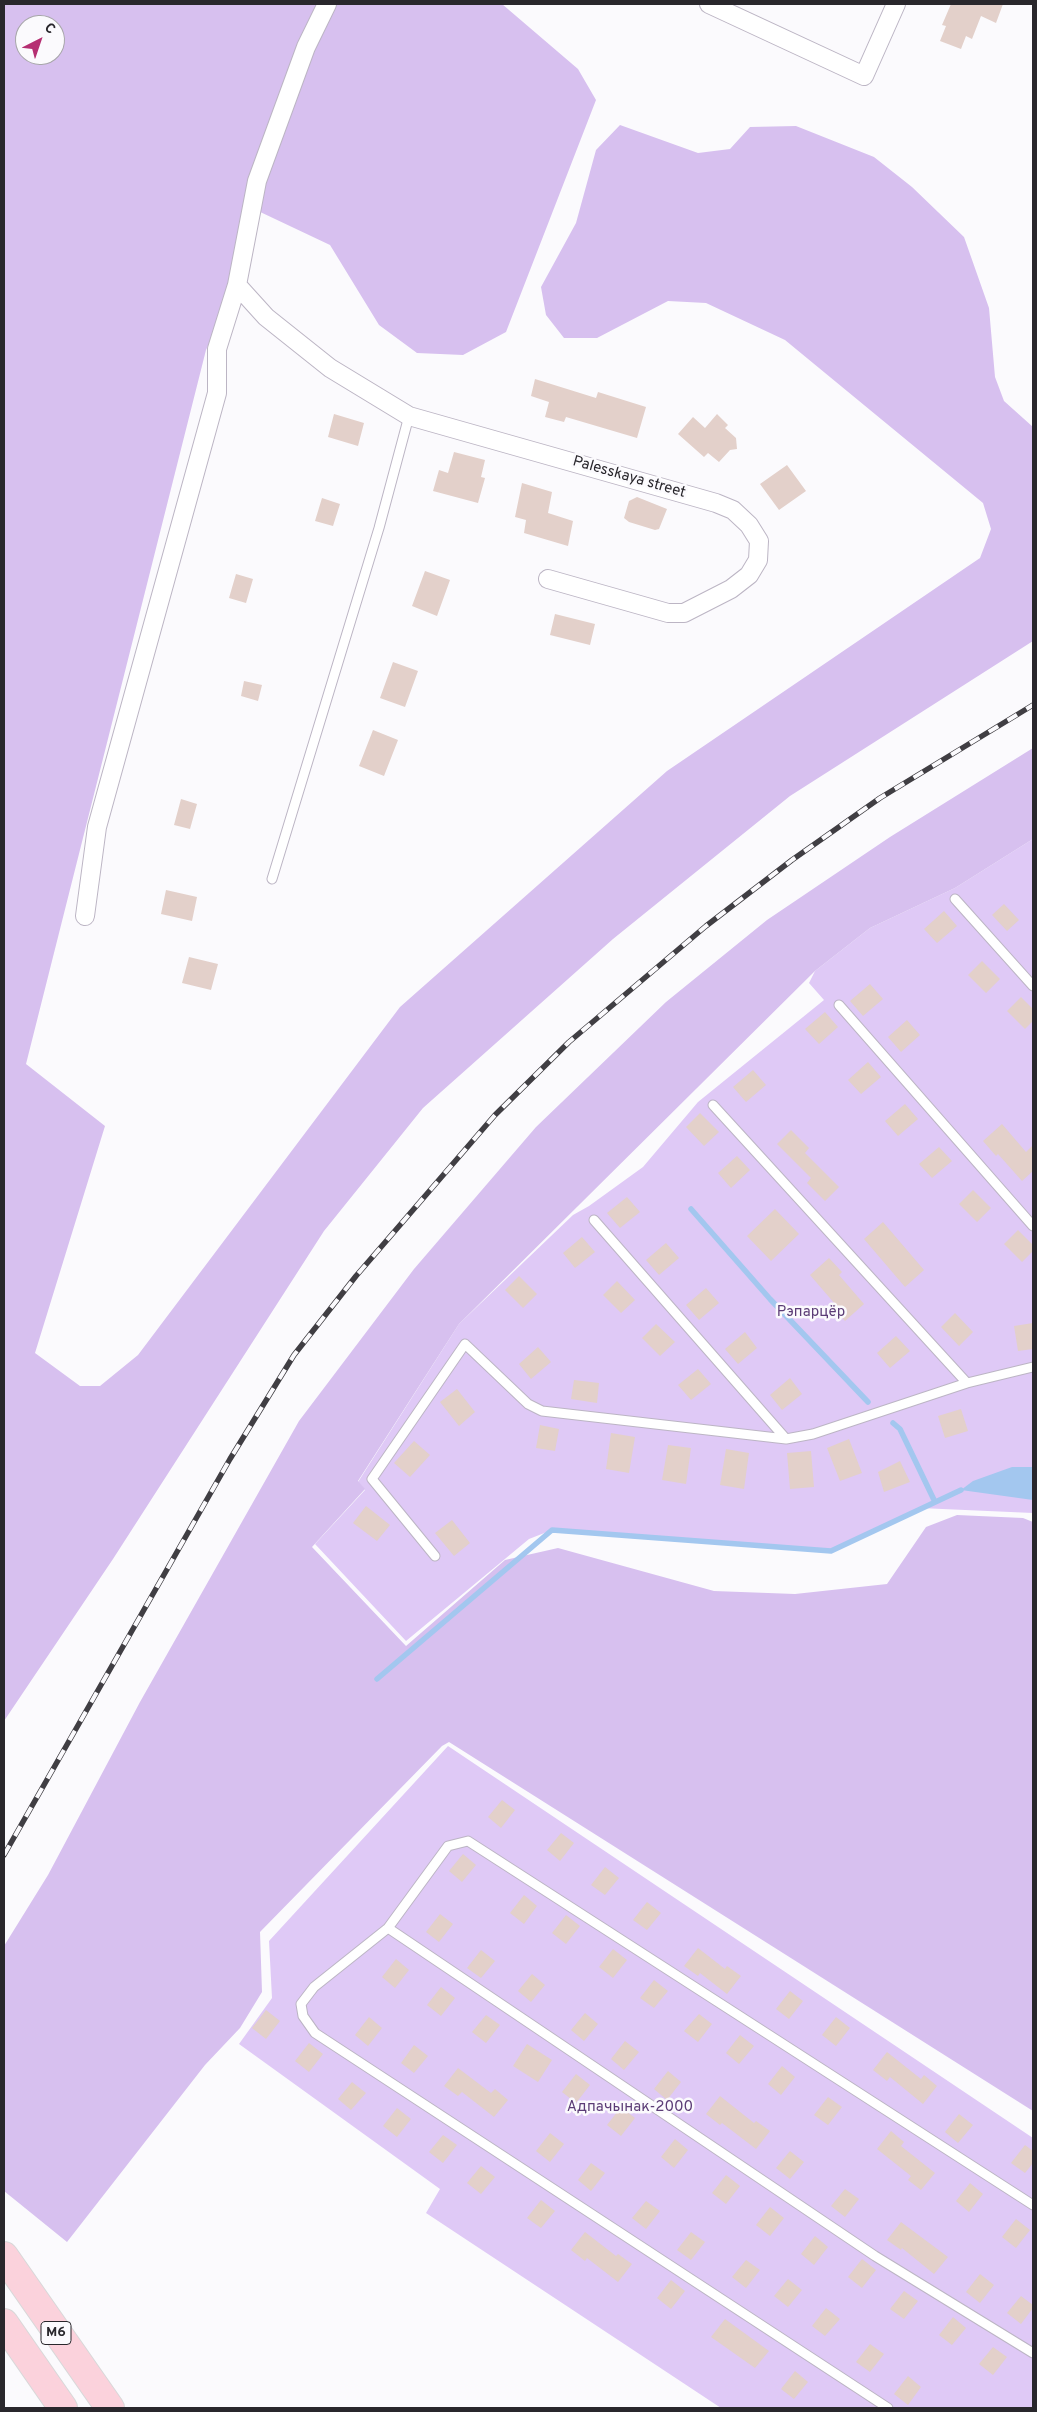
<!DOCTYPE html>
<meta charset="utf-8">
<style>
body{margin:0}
#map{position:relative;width:1037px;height:2412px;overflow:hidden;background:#fbfafd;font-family:Overpass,sans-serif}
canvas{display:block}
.frame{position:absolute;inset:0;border:5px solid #29272c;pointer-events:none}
.north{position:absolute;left:15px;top:15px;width:50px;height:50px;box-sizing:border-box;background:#fbfafd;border:1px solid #a7a6a9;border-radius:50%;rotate:41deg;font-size:14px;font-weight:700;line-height:20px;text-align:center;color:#29272c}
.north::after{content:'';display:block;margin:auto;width:18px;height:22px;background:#b52f72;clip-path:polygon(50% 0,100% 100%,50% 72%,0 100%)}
</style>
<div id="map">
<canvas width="1037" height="2412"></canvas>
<div class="frame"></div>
<div class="north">С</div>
</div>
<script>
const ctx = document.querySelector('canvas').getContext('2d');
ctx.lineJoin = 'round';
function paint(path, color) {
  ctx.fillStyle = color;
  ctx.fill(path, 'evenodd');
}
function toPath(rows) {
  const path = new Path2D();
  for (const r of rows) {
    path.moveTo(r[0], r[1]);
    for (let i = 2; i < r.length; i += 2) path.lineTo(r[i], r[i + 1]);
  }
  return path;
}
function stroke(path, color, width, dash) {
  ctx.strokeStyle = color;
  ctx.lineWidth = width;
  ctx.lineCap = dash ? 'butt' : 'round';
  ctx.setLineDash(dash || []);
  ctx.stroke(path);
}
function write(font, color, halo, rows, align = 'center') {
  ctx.font = font + ' Overpass,sans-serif';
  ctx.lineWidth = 5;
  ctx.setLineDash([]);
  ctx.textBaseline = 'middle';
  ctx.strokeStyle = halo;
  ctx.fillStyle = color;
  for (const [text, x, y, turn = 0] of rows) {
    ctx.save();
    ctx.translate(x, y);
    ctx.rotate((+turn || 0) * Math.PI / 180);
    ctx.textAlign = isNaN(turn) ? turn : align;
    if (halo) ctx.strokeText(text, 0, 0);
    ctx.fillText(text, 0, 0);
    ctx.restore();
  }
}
paint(toPath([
 [1033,839,1033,1513,920,1508,831,1551,552,1530,529,1539,406,1641,315,1544,365,1490,358,1482,459,1324,573,1215,589,1206,643,1167,698,1102,824,1000,809,983,815,971,870,928,955,888],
 [448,1746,1033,2138,1033,2408,721,2408,426,2213,440,2189,239,2044,272,1998,269,1941]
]), '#dfc9f6');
paint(toPath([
 [4,4,502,4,578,69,596,100,506,332,463,355,417,353,379,325,330,245,256,210,237,285,206,350,26,1064,105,1126,35,1353,80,1386,100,1386,138,1355,400,1007,667,771,980,558,991,529,983,503,785,340,706,303,668,301,597,338,564,338,546,315,541,287,576,223,596,150,620,125,698,153,730,149,750,127,796,126,874,157,912,187,964,237,989,308,995,377,1004,401,1033,427,1033,641,790,796,613,939,423,1108,324,1231,113,1559,4,1721],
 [25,25,55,25,55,55,25,55],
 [1033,748,1033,839,955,888,870,928,815,971,459,1324,358,1481,365,1489,312,1547,406,1646,505,1560,558,1548,714,1591,795,1594,887,1584,926,1527,957,1515,1023,1518,1033,1522,1033,2111,449,1742,442,1746,260,1932,262,1992,240,2028,205,2065,67,2242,4,2191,4,1946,48,1875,140,1702,299,1421,414,1269,536,1127,666,1002,767,920,890,837]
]), '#d7c0ef');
paint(toPath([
 [1012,1467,1033,1467,1033,1500,961,1490,973,1481]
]), '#a3c7ef');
stroke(toPath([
 [691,1209,770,1299,868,1402],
 [893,1423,900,1429,935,1502],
 [377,1679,552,1530,831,1551,961,1490]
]), '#a3c7ef', 5.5);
paint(toPath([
 [951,4,1003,4,996,23,981,16,972,39,966,36,961,49,940,41,946,26,942,25],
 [535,379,596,398,598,392,646,407,637,438,566,417,564,422,545,417,549,402,531,396],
 [334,414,364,423,358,446,328,437],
 [717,414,728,425,725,428,736,438,737,449,730,450,719,462,708,453,704,457,678,434,693,417,705,428],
 [454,452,485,460,481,477,485,478,478,503,433,491,439,470,448,473],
 [787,465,806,491,779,510,760,484],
 [522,483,552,492,548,513,573,521,568,546,524,533,526,520,515,517],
 [637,497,667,509,659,529,655,530,629,522,624,518,629,501],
 [322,498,340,504,333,526,315,521],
 [425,571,450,580,437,616,412,606],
 [236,574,253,579,246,603,229,598],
 [555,614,595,624,590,645,550,635],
 [393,662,418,671,405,707,380,698],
 [244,681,262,685,258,701,241,696],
 [373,730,398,740,384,776,359,766],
 [181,799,197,804,190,829,174,825],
 [166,890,197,897,192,921,161,914],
 [1004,904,1019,920,1007,931,992,915],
 [944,911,957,926,937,943,924,929],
 [189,957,218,964,211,990,182,983],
 [982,961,1000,979,986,993,968,975],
 [870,984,883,999,863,1016,850,1001],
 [1021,997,1033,1009,1033,1021,1025,1029,1007,1011],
 [825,1012,838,1027,819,1044,805,1029],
 [907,1020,920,1035,901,1052,888,1037],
 [868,1062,881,1077,861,1094,848,1080],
 [753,1070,766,1085,746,1102,733,1087],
 [905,1104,918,1119,898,1136,885,1121],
 [700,1113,719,1132,704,1146,686,1127],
 [1002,1124,1026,1152,1033,1145,1033,1171,1022,1181,998,1154,996,1156,983,1141],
 [791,1130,809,1148,805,1153,839,1187,825,1201,807,1183,811,1178,777,1144],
 [939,1147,952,1161,932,1178,919,1164],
 [737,1156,750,1170,731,1188,718,1173],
 [973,1190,991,1208,977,1222,959,1204],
 [627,1197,640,1212,620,1228,607,1213],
 [775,1209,799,1234,771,1261,747,1236],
 [883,1222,924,1270,905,1287,864,1239],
 [1018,1230,1033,1245,1033,1251,1022,1262,1004,1244],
 [582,1237,595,1252,575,1268,563,1253],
 [666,1243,679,1258,659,1275,646,1260],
 [829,1258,842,1272,839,1275,864,1304,845,1321,832,1307,835,1304,810,1275],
 [519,1276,537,1294,523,1308,505,1290],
 [617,1281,635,1300,621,1313,603,1295],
 [706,1288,719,1303,699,1320,686,1305],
 [955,1313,973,1332,959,1346,941,1327],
 [1033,1323,1033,1349,1018,1351,1014,1326],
 [656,1324,675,1342,660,1356,642,1338],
 [745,1332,757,1348,738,1364,725,1349],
 [896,1336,910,1351,890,1368,877,1353],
 [538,1347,551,1362,531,1379,519,1364],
 [698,1369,711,1384,691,1400,678,1385],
 [790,1378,802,1394,782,1410,770,1395],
 [574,1380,599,1383,597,1403,571,1399],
 [457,1389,475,1412,459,1426,440,1402],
 [961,1409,968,1431,945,1438,938,1416],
 [540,1425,559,1429,555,1451,536,1448],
 [611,1433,635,1437,629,1473,606,1469],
 [849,1439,862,1473,840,1481,827,1448],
 [414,1441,430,1455,410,1477,394,1463],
 [668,1445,691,1448,686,1484,662,1480],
 [726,1449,749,1453,744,1489,720,1485],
 [811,1451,814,1487,790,1489,787,1453],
 [900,1461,910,1482,884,1492,878,1472],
 [366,1506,390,1525,377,1541,353,1523],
 [452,1520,470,1543,454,1556,435,1533],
 [502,1800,515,1810,501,1828,488,1817],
 [561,1833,574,1843,560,1861,547,1850],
 [463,1854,476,1865,462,1882,449,1871],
 [605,1867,619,1878,605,1895,591,1885],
 [524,1895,537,1906,524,1924,510,1913],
 [647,1902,661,1913,647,1930,633,1920],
 [440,1914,453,1924,439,1942,426,1932],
 [566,1915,580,1926,566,1944,552,1933],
 [698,1948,725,1969,727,1966,741,1976,727,1994,700,1973,698,1976,684,1966],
 [613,1949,627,1960,613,1978,599,1967],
 [481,1950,495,1961,481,1978,467,1968],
 [396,1959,409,1970,395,1988,382,1977],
 [532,1974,545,1985,531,2002,518,1991],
 [654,1980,668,1991,654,2008,640,1998],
 [441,1987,455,1998,441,2016,427,2005],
 [790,1991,803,2001,789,2019,776,2009],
 [266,2010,280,2021,266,2039,252,2028],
 [585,2013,598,2024,584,2041,571,2030],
 [699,2014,712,2024,698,2042,684,2031],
 [486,2015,500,2025,486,2043,472,2032],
 [369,2017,382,2028,368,2046,355,2035],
 [836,2017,850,2028,836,2046,822,2035],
 [740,2035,754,2046,739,2064,726,2053],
 [625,2041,639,2052,624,2070,611,2059],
 [309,2043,323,2054,309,2072,295,2061],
 [527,2044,552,2060,538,2082,513,2066],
 [414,2045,428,2056,414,2073,401,2063],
 [887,2052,921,2079,924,2075,937,2086,923,2104,890,2077,887,2081,873,2070],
 [782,2066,795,2077,781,2095,768,2084],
 [458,2068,491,2093,495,2089,508,2100,494,2117,462,2092,458,2096,444,2086],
 [668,2071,681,2082,667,2100,654,2089],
 [576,2074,590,2085,576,2103,562,2092],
 [352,2082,366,2093,351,2110,338,2099],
 [720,2096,754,2123,756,2121,770,2131,756,2149,722,2123,720,2125,706,2114],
 [828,2097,842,2107,828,2125,814,2115],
 [621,2107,635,2118,621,2136,607,2125],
 [397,2108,411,2119,397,2137,383,2126],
 [959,2114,973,2125,958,2143,945,2132],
 [891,2131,904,2142,901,2146,935,2173,921,2190,908,2180,911,2176,877,2149],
 [550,2133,564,2144,550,2162,536,2151],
 [443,2135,457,2145,443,2163,429,2152],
 [675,2139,688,2150,674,2168,661,2157],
 [1025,2145,1033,2151,1033,2163,1025,2173,1011,2163],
 [790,2151,804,2162,790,2179,776,2168],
 [591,2163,605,2173,591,2191,578,2180],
 [481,2166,495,2177,481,2194,467,2183],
 [726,2175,740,2186,726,2204,712,2193],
 [970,2183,983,2194,969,2212,956,2201],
 [845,2189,859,2199,845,2217,831,2206],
 [541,2200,555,2211,541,2228,527,2218],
 [646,2201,660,2211,646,2229,632,2218],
 [770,2207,784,2218,770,2236,756,2225],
 [1016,2219,1030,2230,1016,2248,1002,2237],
 [901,2222,948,2257,934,2274,902,2248,901,2250,887,2240],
 [585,2232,616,2256,618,2254,632,2264,618,2282,587,2258,585,2261,571,2250],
 [691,2232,705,2242,691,2260,677,2250],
 [815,2236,828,2247,814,2265,801,2254],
 [862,2259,876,2270,862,2288,848,2277],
 [746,2260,760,2270,746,2288,732,2277],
 [980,2274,994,2285,980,2303,966,2292],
 [788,2279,802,2290,788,2307,774,2296],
 [671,2280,685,2291,671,2309,657,2298],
 [904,2291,918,2301,904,2319,890,2309],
 [1021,2296,1033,2305,1033,2308,1021,2324,1007,2313],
 [826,2308,840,2319,825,2336,812,2326],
 [953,2317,966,2328,952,2345,939,2335],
 [725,2319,769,2351,755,2368,711,2337],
 [870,2344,884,2354,870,2372,856,2362],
 [993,2347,1007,2357,993,2375,979,2364],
 [795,2371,808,2382,794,2399,781,2389],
 [908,2376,921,2387,908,2405,894,2394]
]), '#e3d0ca');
const service = toPath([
 [272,879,379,528,409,416],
 [955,899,1033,986],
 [839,1005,1033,1226],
 [713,1105,967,1383,1033,1367],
 [594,1220,786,1439,813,1434,967,1383],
 [435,1556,372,1479,465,1344,528,1404,542,1411,786,1439],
 [388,1928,875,2256,1033,2353],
 [888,2408,315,2033,303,2016,301,2004,314,1987,388,1928,448,1846,468,1841,1033,2205]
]);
const minor = toPath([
 [709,4,864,76,896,4],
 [237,285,266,317,330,368,409,416,716,503,733,510,749,525,759,541,758,560,749,575,731,589,684,613,668,613,548,579],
 [85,916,97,827,217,393,217,349,237,285,257,181,306,47,327,4]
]);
const trunk = toPath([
 [4,2256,110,2408],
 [4,2323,63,2408]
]);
stroke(service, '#bcb5c4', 11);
stroke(minor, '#bcb5c4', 20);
stroke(trunk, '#d8d8d9', 30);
stroke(service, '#fff', 9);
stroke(minor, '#fff', 18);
stroke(trunk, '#fbd2dc', 28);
const rail = toPath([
 [4,1855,230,1459,294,1355,356,1276,495,1115,569,1042,706,926,792,860,880,798,1033,705]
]);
stroke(rail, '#403e43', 5.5);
stroke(rail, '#fbfafd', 4, [11]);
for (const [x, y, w] of [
 [56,2333,30]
]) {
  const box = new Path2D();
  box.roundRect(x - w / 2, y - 11.5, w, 23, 4);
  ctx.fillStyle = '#fbfafd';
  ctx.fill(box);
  stroke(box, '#29272c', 1);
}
write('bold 14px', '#29272c', null, [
 ["М6",56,2333]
]);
write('15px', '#29272c', '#fbfafd', [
 ["Palesskaya street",629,478,16]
]);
write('15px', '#5b3c76', '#fbfafd', [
 ["Рэпарцёр",811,1313],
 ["Адпачынак-2000",630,2108]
]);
</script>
